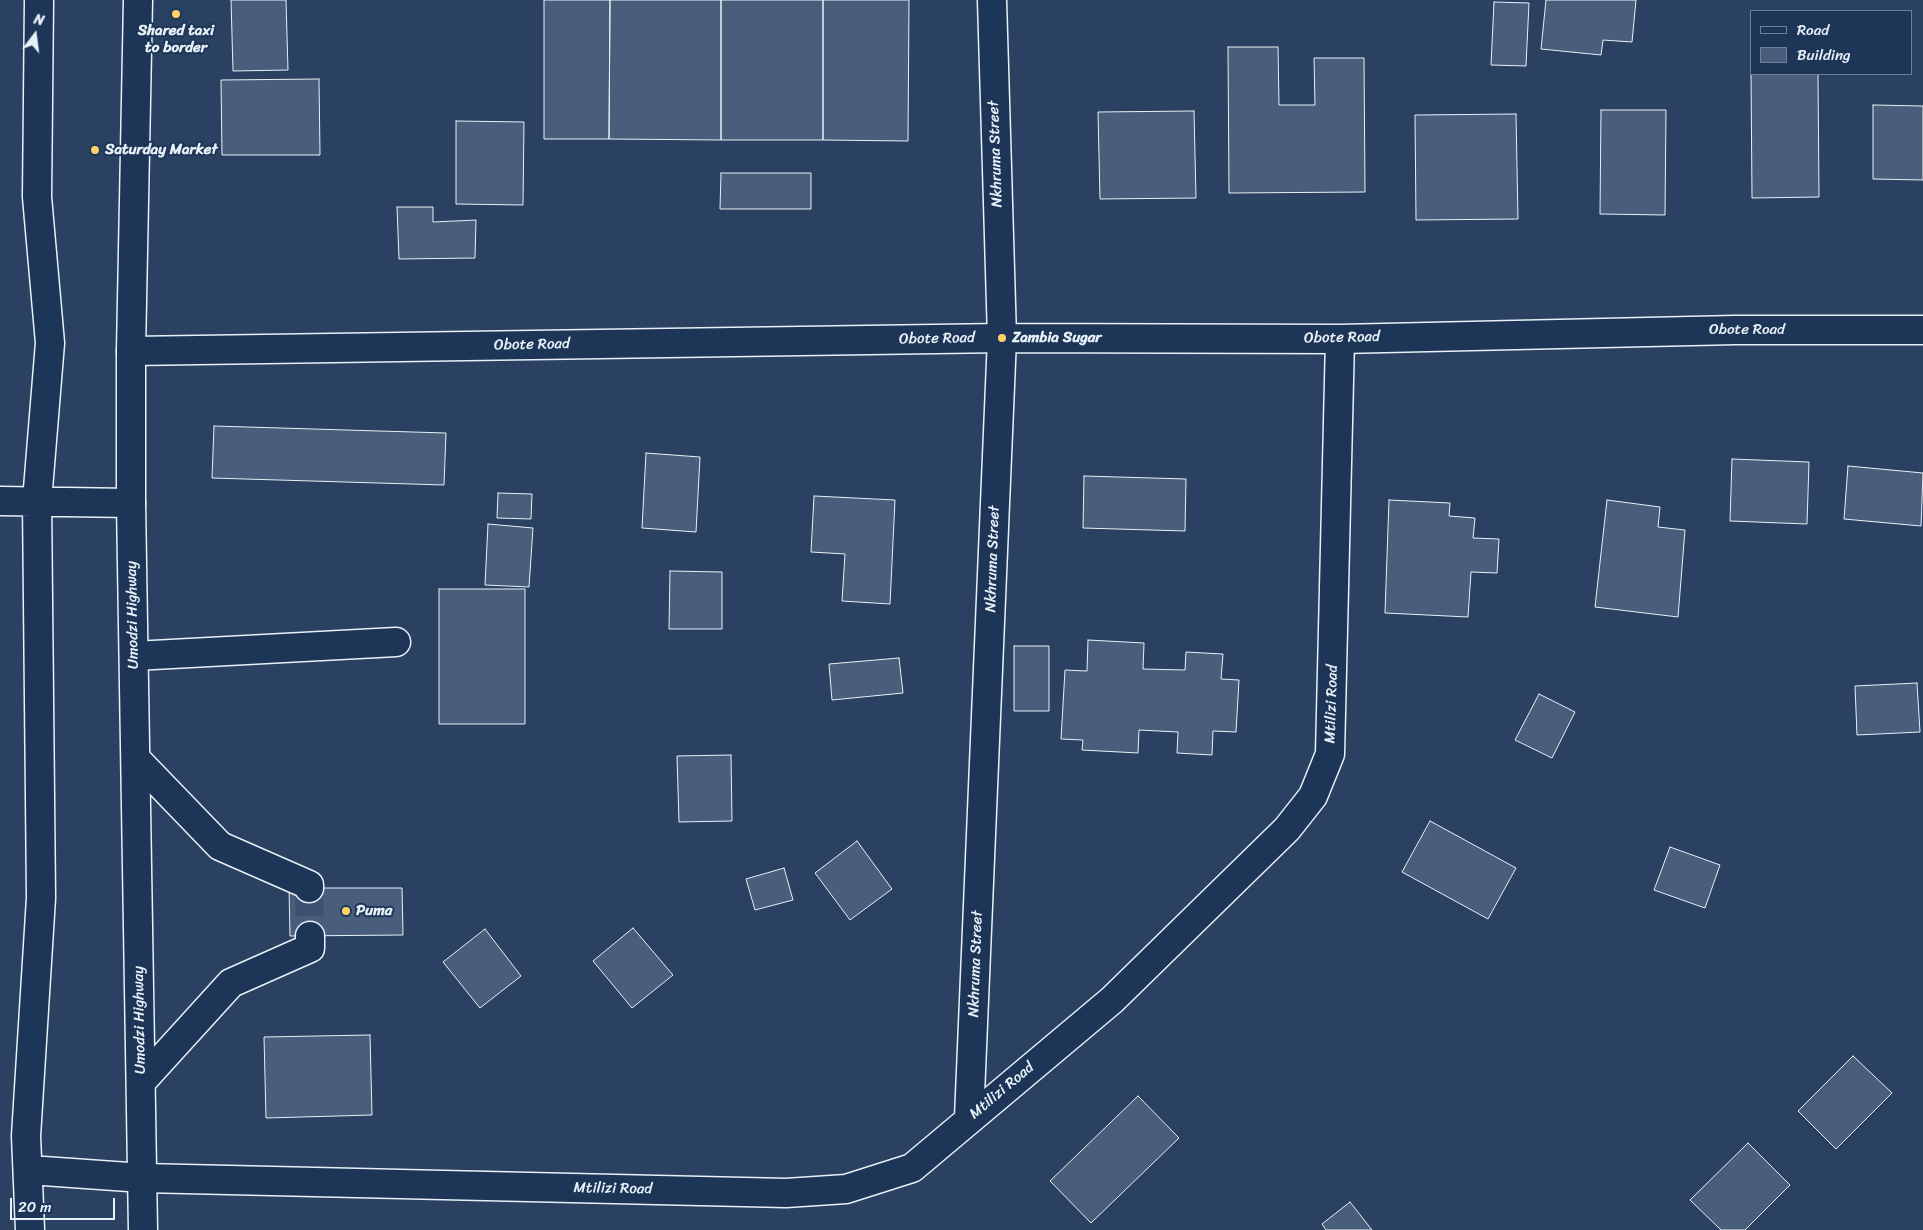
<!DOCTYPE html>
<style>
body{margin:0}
#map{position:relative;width:1923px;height:1230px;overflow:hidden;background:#1d3557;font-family:Sriracha,sans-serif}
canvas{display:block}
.legend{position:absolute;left:1750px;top:10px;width:162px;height:65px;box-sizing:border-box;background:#1d3557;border:1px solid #6e8097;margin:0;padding:6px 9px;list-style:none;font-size:15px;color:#e8f1f8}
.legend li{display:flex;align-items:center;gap:10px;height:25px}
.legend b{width:25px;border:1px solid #6e8097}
.north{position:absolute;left:10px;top:10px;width:50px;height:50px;-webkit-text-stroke:4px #1d3557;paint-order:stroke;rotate:15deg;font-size:14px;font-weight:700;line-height:20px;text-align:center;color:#e8f1f8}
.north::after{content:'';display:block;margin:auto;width:18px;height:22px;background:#e8f1f8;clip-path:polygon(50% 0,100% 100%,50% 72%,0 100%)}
.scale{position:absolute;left:10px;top:1198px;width:105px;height:22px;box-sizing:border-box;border:2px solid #e8f1f8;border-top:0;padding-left:6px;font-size:15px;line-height:18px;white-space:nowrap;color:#e8f1f8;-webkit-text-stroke:4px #1d3557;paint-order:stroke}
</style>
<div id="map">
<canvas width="1923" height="1230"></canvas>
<ul class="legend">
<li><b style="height:6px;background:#1d3557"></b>Road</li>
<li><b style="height:14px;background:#495e7a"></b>Building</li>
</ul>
<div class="north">N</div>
<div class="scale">20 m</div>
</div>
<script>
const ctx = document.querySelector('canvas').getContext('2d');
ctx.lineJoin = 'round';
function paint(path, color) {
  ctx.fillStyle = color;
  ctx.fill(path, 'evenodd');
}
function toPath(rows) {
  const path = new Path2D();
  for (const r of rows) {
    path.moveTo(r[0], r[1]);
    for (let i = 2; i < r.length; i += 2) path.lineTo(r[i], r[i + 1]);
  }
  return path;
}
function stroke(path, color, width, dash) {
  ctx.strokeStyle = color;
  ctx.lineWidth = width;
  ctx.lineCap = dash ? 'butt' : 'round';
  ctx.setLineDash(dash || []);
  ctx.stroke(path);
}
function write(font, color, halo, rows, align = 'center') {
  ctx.font = font + ' Sriracha,sans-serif';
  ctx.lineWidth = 4;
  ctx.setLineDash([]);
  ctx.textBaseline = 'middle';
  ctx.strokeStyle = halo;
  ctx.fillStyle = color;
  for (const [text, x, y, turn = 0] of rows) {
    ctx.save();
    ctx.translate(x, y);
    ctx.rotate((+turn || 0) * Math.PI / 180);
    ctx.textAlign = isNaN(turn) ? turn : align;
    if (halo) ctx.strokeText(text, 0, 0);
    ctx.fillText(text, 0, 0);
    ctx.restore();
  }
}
paint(toPath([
 [0,0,1923,0,1923,1230,0,1230],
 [1752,11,1912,11,1912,74,1752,74]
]), '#2a4162');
const building = toPath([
 [231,0,286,0,288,70,233,71,231,0],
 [544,0,610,0,609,139,544,139,544,0],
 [610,0,721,0,721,140,609,139,610,0],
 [721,0,823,0,823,140,721,140,721,0],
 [823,0,909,0,908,141,823,140,823,0],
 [1546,0,1636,0,1632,42,1603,40,1601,55,1541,49,1546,0],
 [1494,2,1529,3,1526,66,1491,65,1494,2],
 [1228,47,1278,47,1279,105,1315,105,1314,58,1364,58,1365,192,1229,193,1228,47],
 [1751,71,1752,74,1818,74,1819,197,1752,198,1751,71],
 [319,79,320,155,222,155,221,80,319,79],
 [1873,105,1923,106,1923,180,1873,179,1873,105],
 [1601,110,1666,110,1665,215,1600,214,1601,110],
 [1194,111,1196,198,1100,199,1098,112,1194,111],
 [1516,114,1518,219,1416,220,1415,115,1516,114],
 [456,121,524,122,523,205,456,204,456,121],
 [721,173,811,173,811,209,720,209,721,173],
 [397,207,433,207,433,222,476,220,475,258,399,259,397,207],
 [214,426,446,433,444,485,212,478,214,426],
 [646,453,700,457,696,532,642,528,646,453],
 [1732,459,1809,462,1807,524,1730,521,1732,459],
 [1848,466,1923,473,1921,526,1844,519,1848,466],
 [1084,476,1186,479,1185,531,1083,528,1084,476],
 [498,493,532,494,531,519,497,518,498,493],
 [814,496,895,500,890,604,842,601,845,554,811,552,814,496],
 [1389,500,1450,503,1449,516,1475,518,1473,538,1499,539,1497,573,1471,572,1468,617,1385,613,1389,500],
 [1607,500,1660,507,1658,527,1685,530,1678,617,1595,607,1607,500],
 [488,524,533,528,529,587,485,585,488,524],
 [670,571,722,572,722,629,669,629,670,571],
 [439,589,525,589,525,724,439,724,439,589],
 [1088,640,1144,643,1143,669,1185,670,1186,652,1223,654,1221,679,1239,680,1236,732,1213,731,1212,755,1177,753,1178,732,1139,730,1138,753,1082,750,1083,740,1061,739,1065,670,1087,671,1088,640],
 [1014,646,1049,646,1049,711,1014,711,1014,646],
 [899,658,903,693,832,700,829,664,899,658],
 [1917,683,1920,732,1857,735,1855,686,1917,683],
 [1539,694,1575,712,1552,758,1515,740,1539,694],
 [731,755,732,821,679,822,677,756,731,755],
 [1430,821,1516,868,1488,919,1402,872,1430,821],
 [857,841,892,889,850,920,815,873,857,841],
 [1670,847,1720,865,1705,908,1654,890,1670,847],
 [784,868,793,900,755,910,746,879,784,868],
 [289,888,402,888,403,935,290,936,289,888],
 [633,928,673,975,632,1008,593,961,633,928],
 [485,929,521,976,480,1008,443,962,485,929],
 [370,1035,372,1115,266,1118,264,1037,370,1035],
 [1853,1056,1892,1093,1836,1149,1798,1111,1853,1056],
 [1138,1096,1179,1138,1091,1223,1050,1181,1138,1096],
 [1748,1143,1790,1185,1745,1230,1721,1230,1690,1200,1748,1143],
 [1350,1202,1372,1230,1326,1230,1322,1224,1350,1202]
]);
paint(building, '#495e7a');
stroke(building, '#e8f1f8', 1);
stroke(toPath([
 [309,888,310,936]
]), '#3b516f', 28, [28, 14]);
const minor = toPath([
 [131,351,1002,338,1340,339,1735,330,1923,330],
 [0,501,131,503],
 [134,656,396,642],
 [136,759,220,846,309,885,309,888],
 [141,1082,231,983,310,948,310,936],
 [969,1118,1002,338,992,0],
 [29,1170,143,1178,786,1193,846,1189,912,1168,1112,1000,1287,829,1313,796,1330,754,1340,339],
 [30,1230,26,1136,41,898,37,501,50,343,37,197,39,0]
]);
const highway = toPath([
 [138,0,131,351,131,503,143,1230]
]);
stroke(minor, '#e8f1f8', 31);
stroke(highway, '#e8f1f8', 31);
stroke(minor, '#1d3557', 28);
stroke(highway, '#1d3557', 28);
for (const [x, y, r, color] of [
 [176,14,5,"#ffd166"],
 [95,150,5,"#ffd166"],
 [1002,338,5,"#ffd166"],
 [346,911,5,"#ffd166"]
]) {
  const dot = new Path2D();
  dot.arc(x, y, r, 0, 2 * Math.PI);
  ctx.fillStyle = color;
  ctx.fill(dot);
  stroke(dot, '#1d3557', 2);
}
write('bold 15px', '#e8f1f8', '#1d3557', [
 ["Shared taxi",176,31,"center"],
 ["to border",176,48,"center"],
 ["Saturday Market",105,150],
 ["Zambia Sugar",1012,338],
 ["Puma",356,911]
], 'left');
write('15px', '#e8f1f8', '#1d3557', [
 ["Nkhruma Street",996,154,-92],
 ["Obote Road",1747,330],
 ["Obote Road",1342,338,-1],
 ["Obote Road",937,339,-1],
 ["Obote Road",532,345,-1],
 ["Nkhruma Street",993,559,-88],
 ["Umodzi Highway",133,615,-91],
 ["Mtilizi Road",1332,704,-88],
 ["Nkhruma Street",976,964,-88],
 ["Umodzi Highway",140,1020,-91],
 ["Mtilizi Road",1002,1091,-40],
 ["Mtilizi Road",613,1189,1]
]);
</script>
